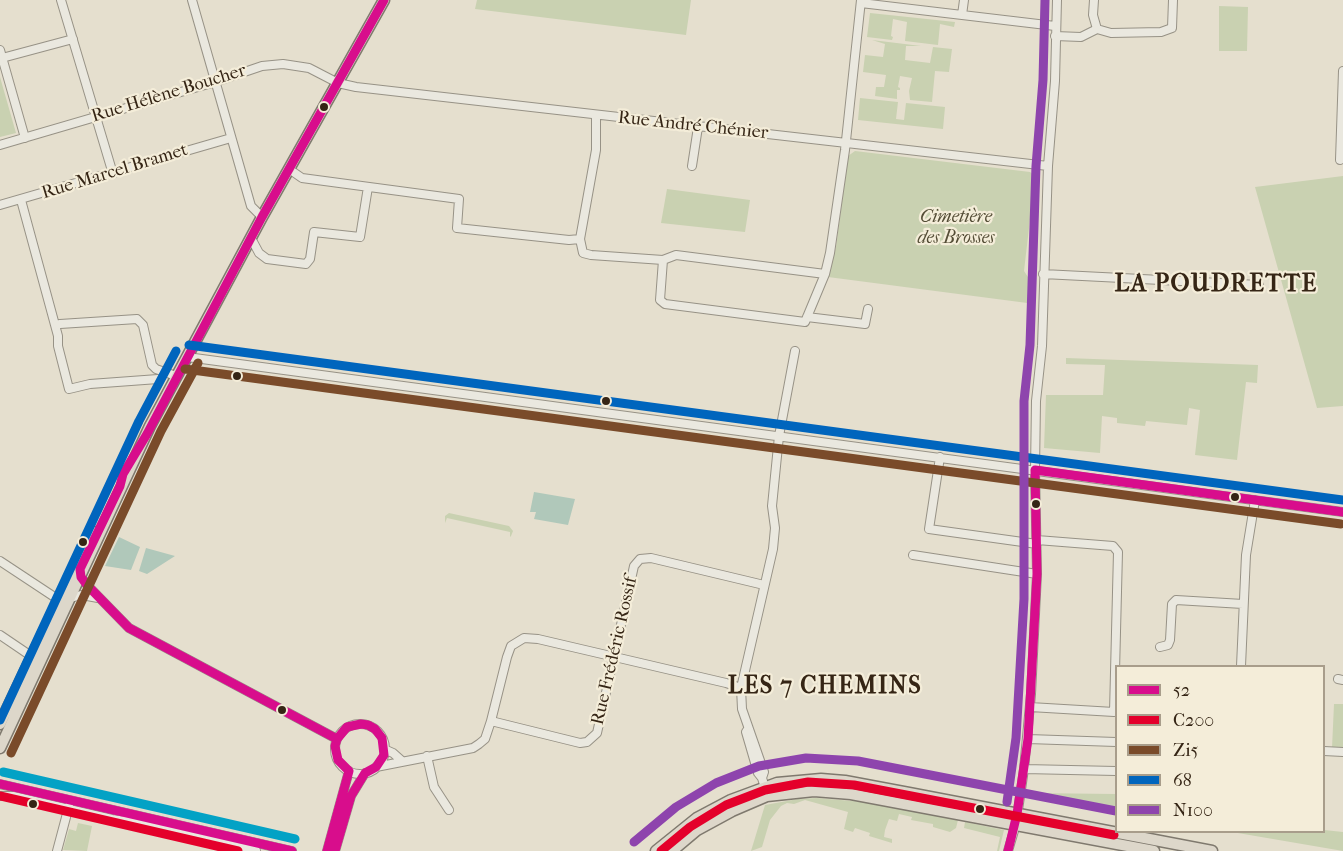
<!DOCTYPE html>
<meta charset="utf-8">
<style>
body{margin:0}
#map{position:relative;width:1343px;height:851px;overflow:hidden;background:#e5dfce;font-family:"IM FELL French Canon",serif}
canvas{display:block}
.legend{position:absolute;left:1115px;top:665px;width:210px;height:168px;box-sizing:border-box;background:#f4edd9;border:2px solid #a89d8b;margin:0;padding:8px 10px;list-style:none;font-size:18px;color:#352515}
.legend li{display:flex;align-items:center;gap:12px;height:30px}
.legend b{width:30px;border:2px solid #a89d8b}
</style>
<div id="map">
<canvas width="1343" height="851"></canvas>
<ul class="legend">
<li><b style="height:8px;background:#d80d8c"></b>52</li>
<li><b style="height:8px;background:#e4002b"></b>C200</li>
<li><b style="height:8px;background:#7a4b2a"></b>Zi5</li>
<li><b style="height:8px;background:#0065bd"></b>68</li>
<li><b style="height:8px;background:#8e44ad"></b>N100</li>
</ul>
</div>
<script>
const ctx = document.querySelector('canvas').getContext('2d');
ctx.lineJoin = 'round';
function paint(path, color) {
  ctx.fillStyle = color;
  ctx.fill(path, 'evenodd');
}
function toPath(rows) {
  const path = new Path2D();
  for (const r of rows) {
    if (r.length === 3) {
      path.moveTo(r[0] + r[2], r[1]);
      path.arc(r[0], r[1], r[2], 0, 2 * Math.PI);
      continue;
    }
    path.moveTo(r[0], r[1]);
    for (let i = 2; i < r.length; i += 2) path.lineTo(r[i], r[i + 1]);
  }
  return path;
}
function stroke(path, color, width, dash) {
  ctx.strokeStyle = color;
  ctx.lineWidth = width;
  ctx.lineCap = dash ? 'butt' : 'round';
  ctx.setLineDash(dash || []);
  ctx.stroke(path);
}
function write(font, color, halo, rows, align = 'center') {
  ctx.font = font + ' "IM FELL French Canon",serif';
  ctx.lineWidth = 4.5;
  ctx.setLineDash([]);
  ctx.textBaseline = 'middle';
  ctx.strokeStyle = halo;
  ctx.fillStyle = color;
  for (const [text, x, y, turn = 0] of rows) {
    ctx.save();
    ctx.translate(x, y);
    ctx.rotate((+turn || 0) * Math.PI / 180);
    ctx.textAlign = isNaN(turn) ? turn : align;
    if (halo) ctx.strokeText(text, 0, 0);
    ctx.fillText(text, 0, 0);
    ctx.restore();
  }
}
paint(toPath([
 [477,0,691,0,686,35,475,9],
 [1219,6,1248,7,1247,51,1219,51],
 [870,13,955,22,954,27,940,24,938,45,905,41,907,22,893,19,891,36,893,37,892,40,867,37],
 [872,40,921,46,906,46,905,60,930,63,933,47,952,49,949,72,935,71,932,102,910,100,909,91,912,78,900,76,898,87,900,88,900,90,897,90,897,99,875,96,876,87,884,87,886,75,863,72,865,55,883,57,885,44],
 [0,77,16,133,0,137],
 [860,98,898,102,896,119,904,120,906,103,945,107,943,129,858,120],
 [855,151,1030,172,1035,176,1024,271,1036,289,1035,304,828,277,836,247,848,156],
 [1343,176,1343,406,1317,408,1255,187],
 [667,189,750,200,745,232,661,223],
 [1066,358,1258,365,1257,383,1246,382,1237,460,1195,455,1200,410,1189,408,1187,425,1146,421,1145,426,1117,423,1117,418,1102,416,1100,453,1044,448,1046,395,1103,395,1105,365,1066,364],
 [449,513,509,526,513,531,511,536,510,537,510,532,447,518,445,523,445,516],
 [1334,704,1343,704,1343,748,1332,748],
 [1028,793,1116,794,1116,810],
 [817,798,864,802,958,820,956,828,950,832,933,827,933,824,911,820,912,817,899,814,897,821,889,819,885,830,884,837,892,839,892,843,869,836,870,833,855,828,853,832,844,829,848,812,805,800,794,804,787,803,781,806,770,820,762,847,751,851,765,805,798,799],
 [965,822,1004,830,999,851,997,851,1000,837,964,828],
 [78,823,92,826,87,851,63,850,69,829,76,831],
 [1324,830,1343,832,1343,851,1232,832,1324,832]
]), '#c9d1b1');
paint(toPath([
 [534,492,575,499,568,525,534,519,536,512,530,512],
 [119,537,140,547,131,570,105,566],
 [146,548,175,556,147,574,139,571]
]), '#b0c8ba');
const minor = toPath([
 [61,0,113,174],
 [192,0,251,206,262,217],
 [1094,0,1093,15,1097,29],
 [861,3,1055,26],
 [962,15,964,0],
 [1055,36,1081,37,1097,29,1111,33,1161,32,1172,28,1173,0],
 [0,50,25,138],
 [2,58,73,39],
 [0,145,215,82,262,66,283,64,309,68,338,83,356,87,1048,166],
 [1340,160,1343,71],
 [692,166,698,127],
 [289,169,302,178,459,199,457,228,569,240,580,239,596,150,596,116],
 [21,200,58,336,58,346,69,389,90,384,158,379],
 [0,205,231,138],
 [251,238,259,253,267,259,306,264,310,259,314,232,360,237,368,187],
 [580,239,583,253,591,255,663,260,676,255,825,274],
 [663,260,660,300,665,304,805,322,825,274,830,253,845,150,861,0],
 [1043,274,1259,285],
 [807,317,865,324,868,309],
 [60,324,137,319,143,325,152,365,156,369,176,376],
 [187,357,1343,512],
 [940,457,929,529,1037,544],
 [913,555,1037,574],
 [0,561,59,600],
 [80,573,81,577,87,585,129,628,337,739],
 [69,598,82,595,98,598],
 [0,635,31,656,36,655],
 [1160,647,1168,645,1170,640,1172,604,1176,600,1243,604],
 [1241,666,1246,555,1255,500],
 [1338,679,1343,680],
 [1030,707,1114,712,1118,552,1113,546,1037,540],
 [491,721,580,743,587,742,597,733,634,566,640,559,651,558,764,585],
 [360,749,25],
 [748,729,746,732,758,773,762,778],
 [1028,739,1116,742],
 [384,749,393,753,402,761],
 [1324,751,1343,752],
 [427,756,434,787,449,810],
 [376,767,473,748,479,744,485,739,491,721,507,657,511,646,524,638,538,639,726,683,741,688],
 [1024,769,1116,771],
 [0,784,292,851],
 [766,791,762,778,764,772,742,709,741,688,773,549,775,528,772,506,779,436,795,351],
 [0,796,13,796,112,819,146,824,256,851],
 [57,851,69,806],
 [327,851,349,771],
 [335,851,351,796,365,773],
 [1008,851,1016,824,1024,769,1031,694,1037,574,1035,470,1036,401,1042,346,1048,166,1055,81,1057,0]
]);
const major = toPath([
 [0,724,59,600,94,532],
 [0,748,150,426,262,217,384,0],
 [656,851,697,818,731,800,777,783,821,779,845,781,909,793,1212,851],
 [672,851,697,830,732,811,767,796,814,791,851,794,1154,851]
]);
stroke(minor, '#979286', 10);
stroke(major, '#7f796e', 13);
stroke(minor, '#eae8df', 8);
stroke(major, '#ddd7ca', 10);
stroke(toPath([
 [1035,470,1343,512],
 [337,739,129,628,87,585,81,577,80,569,120,486,123,474,147,434,262,217,384,0],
 [0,784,292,851],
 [327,851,349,771,338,760,335,746,337,739,347,727,361,724,368,725,375,729,382,738,384,755,376,767,365,773,351,796,335,851],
 [1008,851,1017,814,1028,739,1037,574,1035,470]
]), '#d80d8c', 9);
stroke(toPath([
 [0,796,238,851],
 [661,851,690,827,726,805,765,790,808,782,854,785,1114,835]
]), '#e4002b', 9);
stroke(toPath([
 [185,369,1341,524],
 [11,753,161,431,198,363]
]), '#7a4b2a', 9);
stroke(toPath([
 [189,345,1343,500],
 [0,720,139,421,176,351]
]), '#0065bd', 9);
stroke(toPath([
 [1007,802,1016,738,1024,599,1024,401,1030,345,1036,166,1043,80,1045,0],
 [634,842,676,807,716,783,759,766,806,758,858,761,1116,811]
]), '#8e44ad', 9);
stroke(toPath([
 [3,772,295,839]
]), '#03a2c5', 9);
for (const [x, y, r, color] of [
 [324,107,5,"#352515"],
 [237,376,5,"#352515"],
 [606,401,5,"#352515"],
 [1235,497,5,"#352515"],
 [1036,504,5,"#352515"],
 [83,542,5,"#352515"],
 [282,710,5,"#352515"],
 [33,804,5,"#352515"],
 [980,809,5,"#352515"]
]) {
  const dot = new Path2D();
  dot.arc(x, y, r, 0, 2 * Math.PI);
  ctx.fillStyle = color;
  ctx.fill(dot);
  stroke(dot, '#f4edd9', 2);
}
write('18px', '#352515', '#f4edd9', [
 ["Rue Hélène Boucher",169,94,-17],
 ["Rue André Chénier",693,126,6],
 ["Rue Marcel Bramet",115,172,-17],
 ["Rue Frédéric Rossif",615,651,-77]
]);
write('italic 18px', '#544d36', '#f4edd9', [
 ["Cimetière",956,218],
 ["des Brosses",956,239]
]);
ctx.letterSpacing = '1.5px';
write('bold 24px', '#352515', '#f4edd9', [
 ["LA POUDRETTE",1216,285],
 ["LES 7 CHEMINS",825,687]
]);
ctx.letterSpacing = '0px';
</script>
